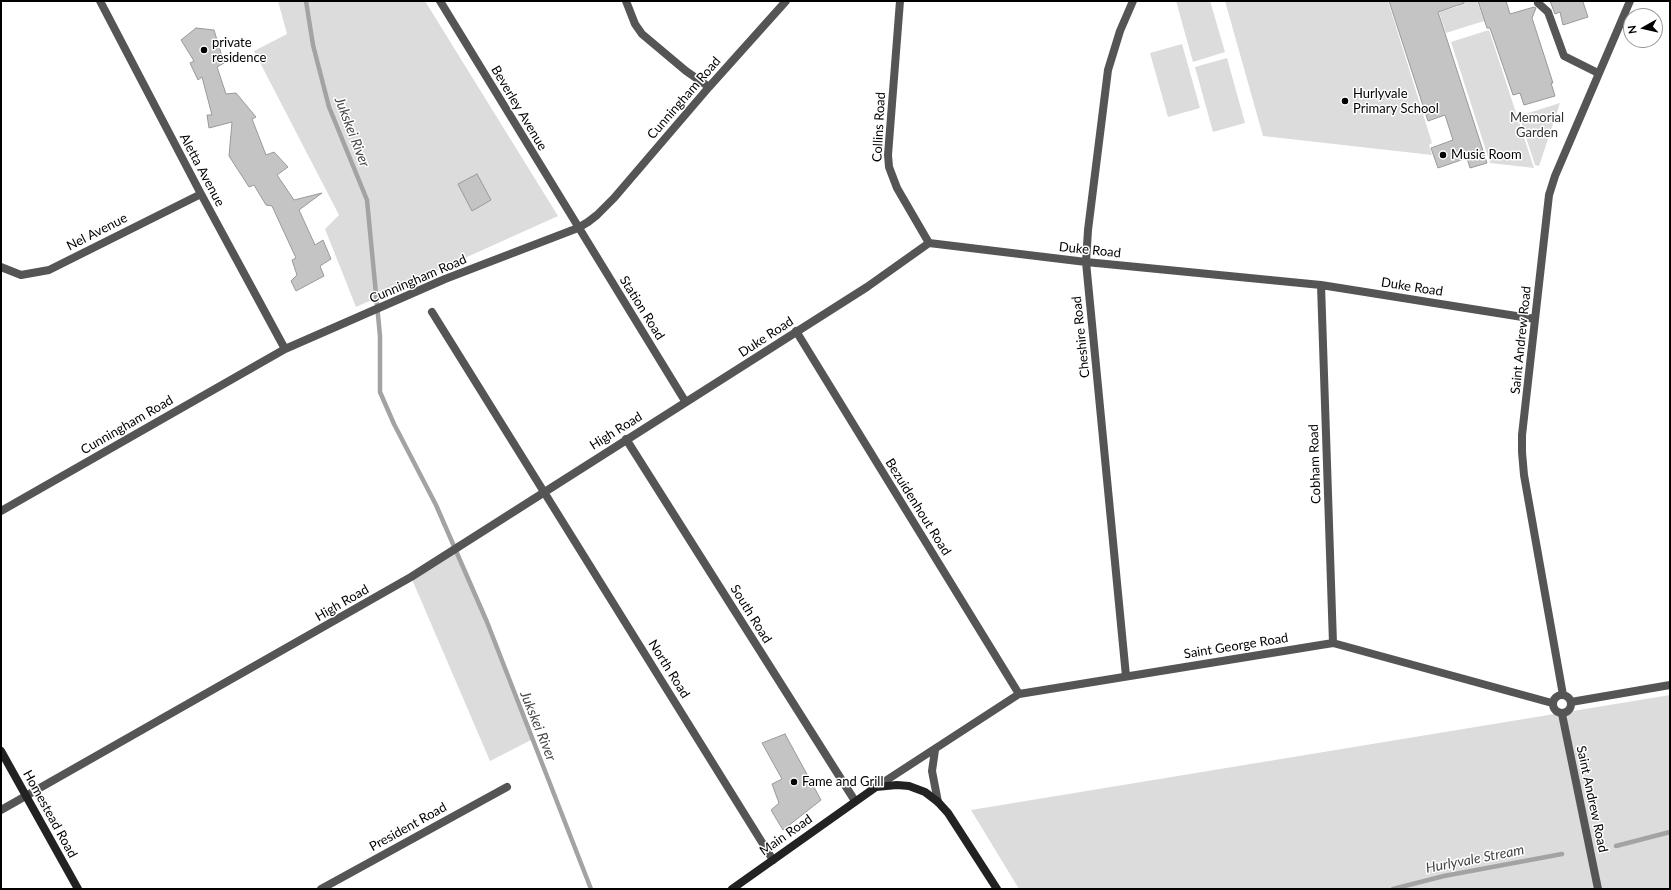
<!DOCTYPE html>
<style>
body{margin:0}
#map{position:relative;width:1671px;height:890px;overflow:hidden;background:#fff;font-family:Lato,sans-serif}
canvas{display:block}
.frame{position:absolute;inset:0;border:2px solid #000;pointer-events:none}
.north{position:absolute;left:1623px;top:8px;width:40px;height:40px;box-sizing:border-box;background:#fff;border:1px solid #999;border-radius:50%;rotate:262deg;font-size:11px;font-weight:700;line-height:16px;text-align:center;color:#000}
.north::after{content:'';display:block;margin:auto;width:14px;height:18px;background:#000;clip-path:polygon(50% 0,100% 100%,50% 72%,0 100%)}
</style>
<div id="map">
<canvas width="1671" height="890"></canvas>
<div class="frame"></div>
<div class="north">N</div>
</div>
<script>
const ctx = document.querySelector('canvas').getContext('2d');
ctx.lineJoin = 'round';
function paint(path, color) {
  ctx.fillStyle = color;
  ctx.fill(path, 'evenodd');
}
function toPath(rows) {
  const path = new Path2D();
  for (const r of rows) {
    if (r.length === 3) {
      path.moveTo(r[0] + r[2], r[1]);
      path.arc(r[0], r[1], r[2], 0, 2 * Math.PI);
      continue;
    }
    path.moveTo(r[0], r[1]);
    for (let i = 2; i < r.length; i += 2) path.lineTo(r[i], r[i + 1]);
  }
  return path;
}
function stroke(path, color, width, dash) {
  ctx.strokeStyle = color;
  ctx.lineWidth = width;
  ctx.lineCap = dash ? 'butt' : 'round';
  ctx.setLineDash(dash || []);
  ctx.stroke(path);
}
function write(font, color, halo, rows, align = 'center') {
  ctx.font = font + ' Lato,sans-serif';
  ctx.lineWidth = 3;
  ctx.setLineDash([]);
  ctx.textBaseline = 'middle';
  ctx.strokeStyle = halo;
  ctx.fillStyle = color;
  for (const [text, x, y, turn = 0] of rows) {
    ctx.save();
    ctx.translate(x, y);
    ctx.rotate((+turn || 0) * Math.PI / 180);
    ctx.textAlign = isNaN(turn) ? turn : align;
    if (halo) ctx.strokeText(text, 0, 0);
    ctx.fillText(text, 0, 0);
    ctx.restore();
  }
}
paint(toPath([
 [278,1,425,1,558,216,356,307,325,229,339,215,254,51,287,34],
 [1176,1,1210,1,1225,52,1193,62],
 [1225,1,1388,1,1432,143,1429,145,1432,155,1263,136],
 [1457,1,1477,1,1484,21,1446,33,1439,12,1459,6],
 [1489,30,1534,168,1490,163,1451,42],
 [1182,44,1200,108,1168,117,1150,53],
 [1227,58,1245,123,1213,132,1195,67],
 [1560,103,1539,166,1535,165,1519,116],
 [455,549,533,739,490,761,411,577],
 [1670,695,1670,889,1019,889,971,810]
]), '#dcdcdc');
stroke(toPath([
 [306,1,313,45,329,107,367,200,380,336,380,392,394,424,436,505,487,622,591,889],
 [1616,846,1670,832],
 [1393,889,1444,876,1562,854]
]), '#a3a3a3', 4.5);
const building = toPath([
 [1389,1,1464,1,1464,3,1438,12,1487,163,1470,168,1467,158,1438,168,1431,148,1453,140,1445,115,1428,121,1389,1],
 [1478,1,1506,1,1510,14,1534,7,1536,8,1532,18,1553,83,1551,83,1555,96,1524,105,1520,93,1513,95,1490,28,1487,28,1478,1],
 [1550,1,1584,1,1583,2,1588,17,1563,25,1560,12,1555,14,1550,1],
 [196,28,214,30,224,63,217,67,226,94,236,93,256,117,252,119,266,155,274,152,288,167,277,175,294,200,322,193,299,210,315,245,323,240,331,259,320,266,324,276,296,291,291,281,297,275,292,260,296,258,272,206,266,205,254,185,249,187,229,156,232,122,209,128,207,115,212,115,202,77,198,80,190,63,194,61,181,40,196,28],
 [477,174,491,200,472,211,458,184,477,174],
 [785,734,821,800,783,830,771,810,779,803,772,784,782,779,762,743,785,734]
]);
paint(building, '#c4c4c4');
stroke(building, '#999', 1);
stroke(toPath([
 [1538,3,1548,12,1564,56,1598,73]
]), '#555', 8);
stroke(toPath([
 [100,1,201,194,285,349],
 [440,1,685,401],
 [626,1,635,24,642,34,686,71,709,87],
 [900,1,888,155,889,167,897,188,929,243],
 [1,267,21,275,49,270,201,194],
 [1321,285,1333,643],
 [432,312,773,860],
 [796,331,1019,694],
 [626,439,855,801],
 [1,511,285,349,445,279,578,228,588,222,597,215,614,198,709,87,786,1],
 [1126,676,1086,262,1088,230,1108,70,1120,31,1133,1],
 [1562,704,9],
 [1563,695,1524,475,1522,452,1522,435,1549,195,1555,176,1630,1],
 [1571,702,1670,685],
 [1562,714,1598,889],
 [935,750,932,771,938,802],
 [876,787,1019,694,1333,643,1552,703],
 [1,810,411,577,867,287,929,243,1086,262,1321,285,1535,319],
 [321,889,507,787]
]), '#555', 8);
stroke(toPath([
 [1,751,78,889],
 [732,889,876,787,897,785,909,786,925,792,938,802,948,813,997,889]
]), '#222', 8);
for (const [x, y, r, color] of [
 [204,50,4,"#000"],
 [1345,101,4,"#000"],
 [1443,155,4,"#000"],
 [794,782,4,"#000"]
]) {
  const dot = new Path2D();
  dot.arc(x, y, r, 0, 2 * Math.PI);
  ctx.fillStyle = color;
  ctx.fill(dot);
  stroke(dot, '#fff', 1.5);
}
write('13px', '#000', '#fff', [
 ["private",212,43],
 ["residence",212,58],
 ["Hurlyvale",1353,94],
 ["Primary School",1353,109],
 ["Music Room",1451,155],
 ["Fame and Grill",802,782]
], 'left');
write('13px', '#000', '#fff', [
 ["Cunningham Road",684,98,-49],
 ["Beverley Avenue",519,108,59],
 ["Collins Road",879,127,-87],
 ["Aletta Avenue",202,170,62],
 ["Nel Avenue",97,232,-27],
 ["Duke Road",1090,250,6],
 ["Cunningham Road",418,279,-23],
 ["Duke Road",1412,287,9],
 ["Station Road",642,308,58],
 ["Duke Road",766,337,-33],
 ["Cheshire Road",1081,337,-96],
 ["Saint Andrew Road",1521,340,-84],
 ["Cunningham Road",127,425,-30],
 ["High Road",616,431,-32],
 ["Cobham Road",1315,464,-92],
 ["Bezuidenhout Road",918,507,58],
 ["High Road",342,603,-30],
 ["South Road",751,614,58],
 ["Saint George Road",1236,646,-9],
 ["North Road",669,669,58],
 ["Saint Andrew Road",1592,799,78],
 ["Homestead Road",50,814,61],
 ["President Road",408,827,-29],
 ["Main Road",786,835,-35]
]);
write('13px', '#333', '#fff', [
 ["Memorial",1537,118],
 ["Garden",1537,133]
]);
write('italic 14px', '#444', '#fff', [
 ["Jukskei River",352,132,69],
 ["Jukskei River",538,726,68],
 ["Hurlyvale Stream",1475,859,-11]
]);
</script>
